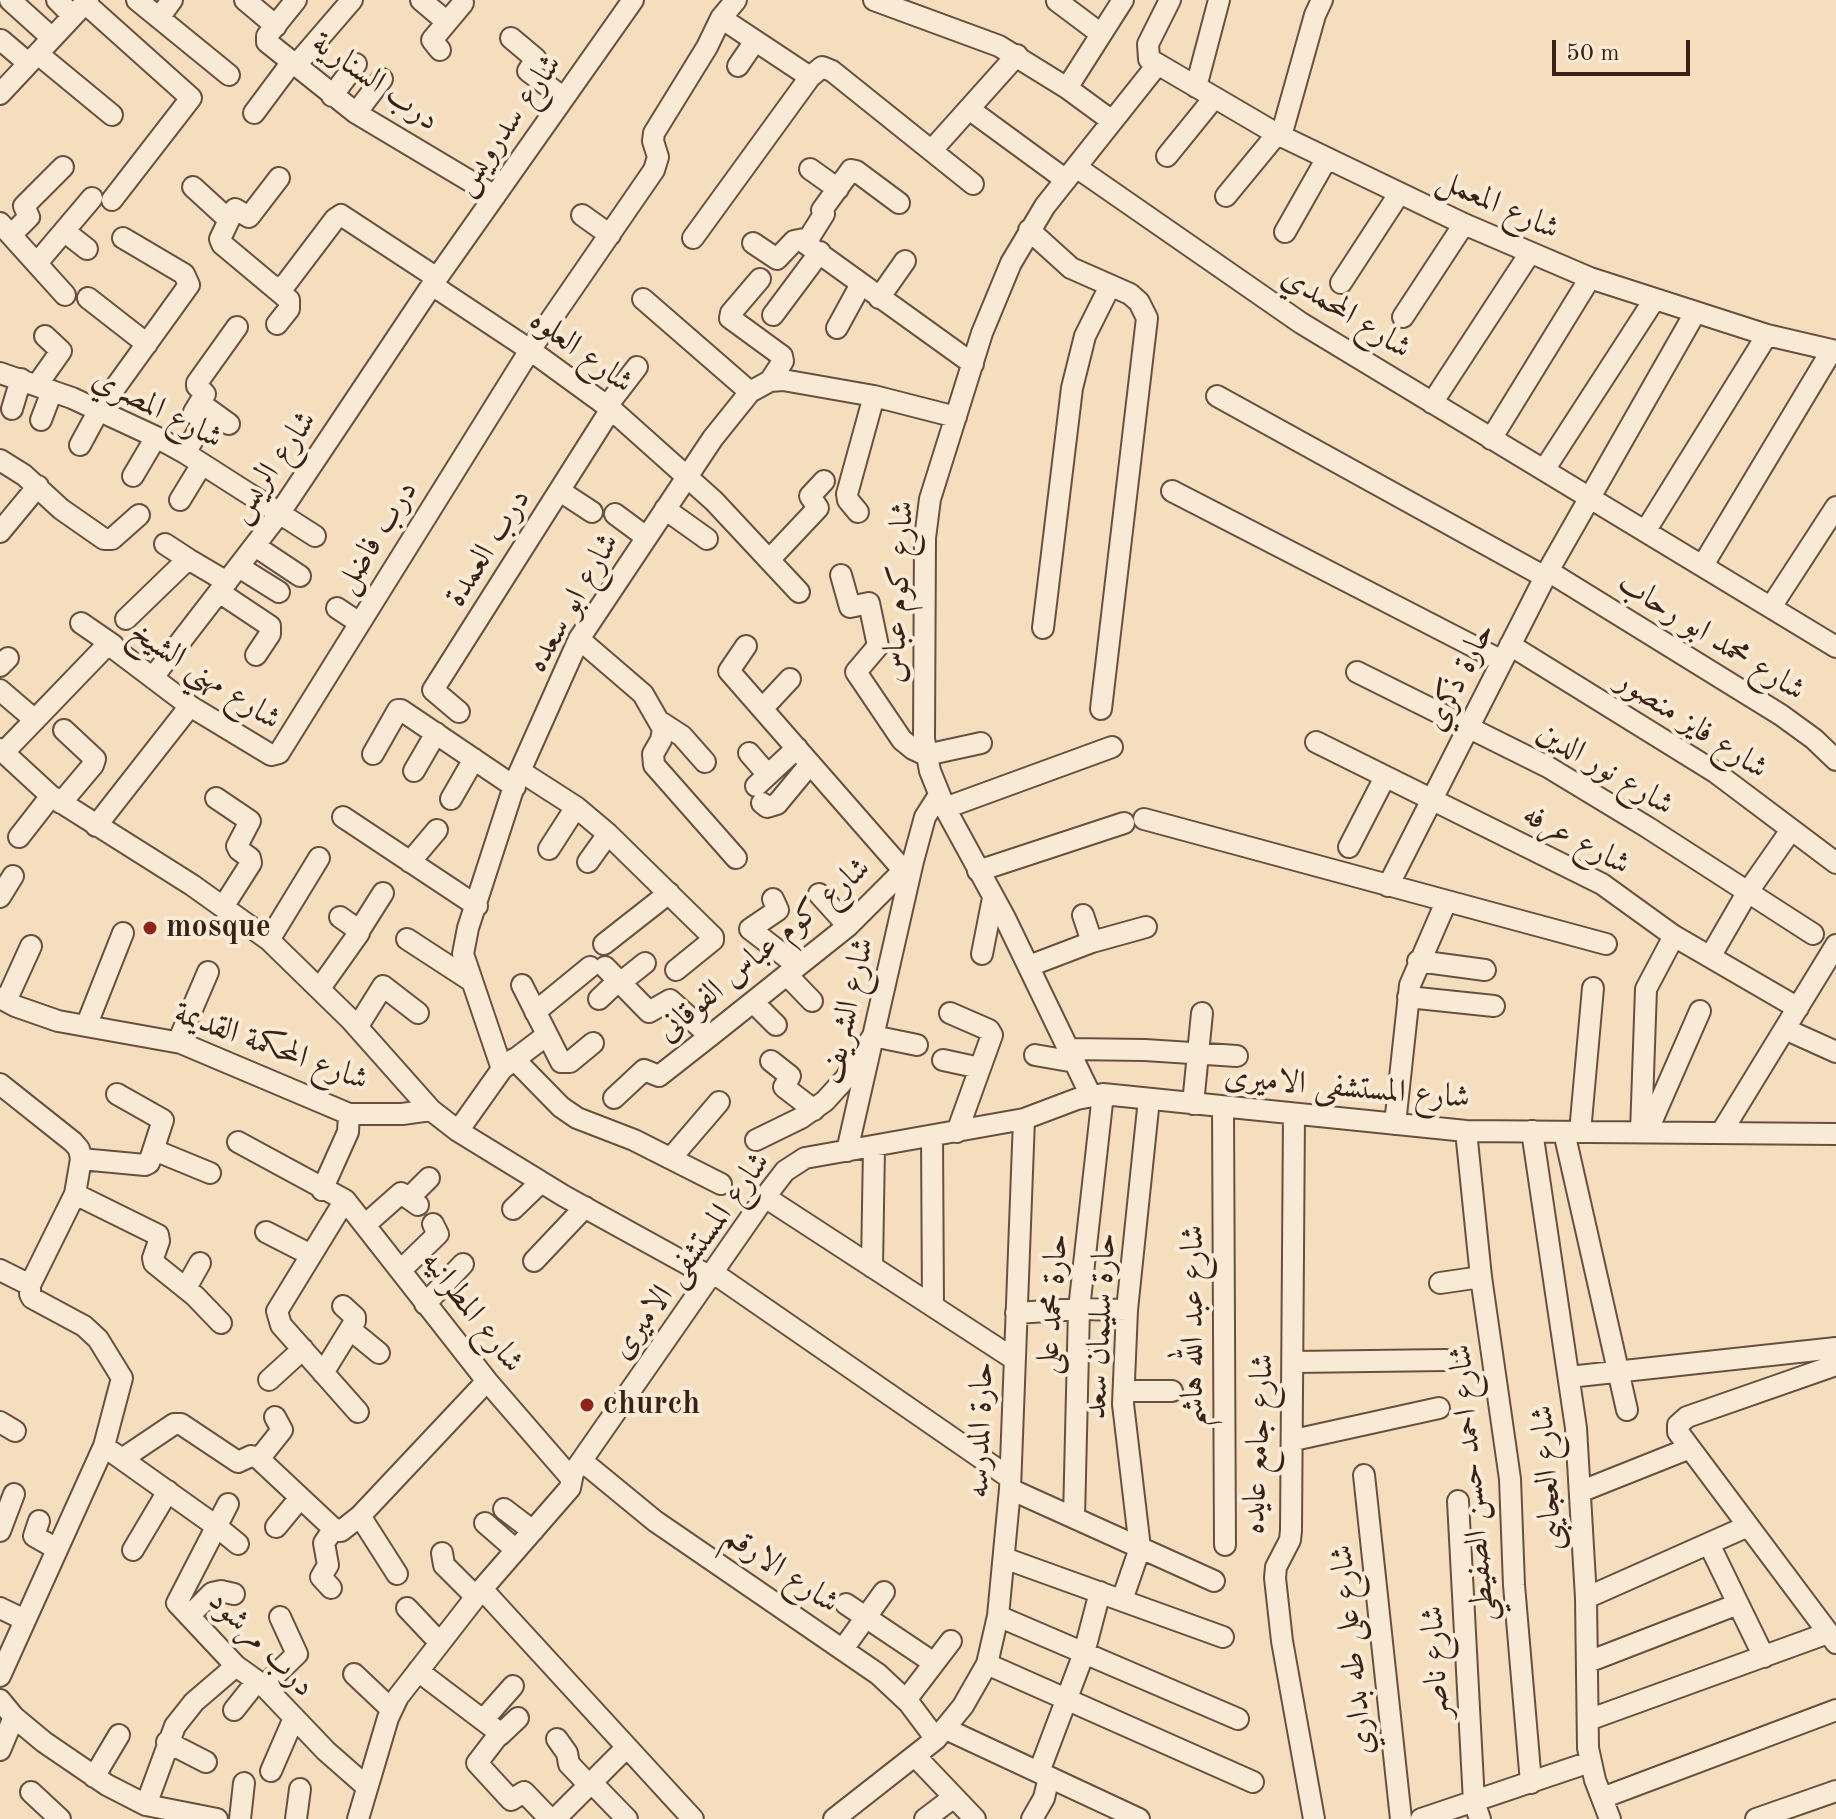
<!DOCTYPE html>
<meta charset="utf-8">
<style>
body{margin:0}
#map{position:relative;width:1836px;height:1819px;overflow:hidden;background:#f5debe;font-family:"Old Standard TT",serif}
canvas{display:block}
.scale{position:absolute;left:1552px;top:40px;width:138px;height:36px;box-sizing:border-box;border:4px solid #392116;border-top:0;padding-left:10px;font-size:24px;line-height:28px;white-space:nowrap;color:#392116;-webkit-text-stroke:6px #f8ead5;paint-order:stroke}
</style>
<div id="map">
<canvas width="1836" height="1819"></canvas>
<div class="scale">50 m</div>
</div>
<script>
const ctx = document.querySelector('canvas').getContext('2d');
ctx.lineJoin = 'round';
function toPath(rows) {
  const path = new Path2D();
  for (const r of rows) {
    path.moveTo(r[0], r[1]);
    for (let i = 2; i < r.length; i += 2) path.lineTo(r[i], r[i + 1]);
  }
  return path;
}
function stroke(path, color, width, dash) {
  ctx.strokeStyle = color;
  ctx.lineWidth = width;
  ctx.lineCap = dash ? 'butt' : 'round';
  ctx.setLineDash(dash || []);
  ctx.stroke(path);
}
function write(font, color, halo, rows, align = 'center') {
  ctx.font = font + ' "Old Standard TT",Amiri,serif';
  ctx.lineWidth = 8;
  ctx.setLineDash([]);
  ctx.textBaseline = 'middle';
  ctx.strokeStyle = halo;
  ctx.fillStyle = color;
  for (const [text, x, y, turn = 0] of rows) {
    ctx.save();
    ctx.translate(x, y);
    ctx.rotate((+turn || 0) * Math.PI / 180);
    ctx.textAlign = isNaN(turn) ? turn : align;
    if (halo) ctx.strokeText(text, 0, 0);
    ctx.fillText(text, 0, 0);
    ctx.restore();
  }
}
const minor = toPath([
 [10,0,52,38],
 [57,0,73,16],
 [137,0,229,75],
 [245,0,276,26],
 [296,0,267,36,267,42,356,113,495,196],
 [421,0,447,22],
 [874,0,999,46,1067,88,1112,121],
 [1170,0,1148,44,1149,59,1277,134,1464,224,1590,278,1767,335,1836,351],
 [1057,1,1101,34],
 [85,3,191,98,112,200],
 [159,18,172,0],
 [721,18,810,77],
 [511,38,536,59,528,71,564,98],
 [1,40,28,63],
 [440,50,432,40,463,3],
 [38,54,112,115],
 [296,65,352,0],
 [738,66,755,41],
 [1196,87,1219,0],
 [1067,88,1123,0],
 [0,94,88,0],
 [332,96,356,64],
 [969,109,1066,180],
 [254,113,292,62],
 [356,113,382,79],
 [1281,136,1315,15,1322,0],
 [932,150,1017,55],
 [1167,156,1214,98],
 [1076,167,1301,323,1836,647],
 [810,169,838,189],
 [193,187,229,220,220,239,222,244,289,300,289,309,277,324],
 [1226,196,1277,134],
 [582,215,610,235],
 [228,219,235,209,249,217,279,178],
 [0,223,65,295],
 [1029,230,1071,268,1130,294,1139,302,1147,318,1101,709],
 [64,231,87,249],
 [1285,232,1327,158],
 [11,235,29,217,24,206,63,167],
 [693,238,810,77,822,67,832,71,973,184],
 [802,241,973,364],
 [753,243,777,259,794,241,809,238,824,214,822,210,851,170,856,171,899,203],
 [37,263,92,198],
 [760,279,731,313,730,318,782,356,783,361,770,381],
 [1341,283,1399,194],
 [432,285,530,350,611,409,714,501,799,592],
 [275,288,285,285,335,219,341,215,437,278],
 [88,298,147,344],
 [879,298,905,261],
 [643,299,750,392],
 [773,315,820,252],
 [1403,317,1464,224],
 [837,328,861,284],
 [0,373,72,398,156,437,185,453,315,536],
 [37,385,61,351,45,336],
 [1217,396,1545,577],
 [200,403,229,424],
 [1432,403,1530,253],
 [607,406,637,367],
 [12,409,21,379],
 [41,420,52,391],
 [1491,439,1590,278],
 [80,445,99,410,189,285,184,274,123,238],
 [185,453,203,423,194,412,205,394,197,386,197,383,237,327],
 [0,460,24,475,61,509,104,539,112,539,139,515],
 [1544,470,1654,300],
 [133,476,156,437],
 [560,491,592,512],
 [1172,491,1502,661],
 [180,500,202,464],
 [665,509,707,539],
 [858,512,848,500,847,494,874,396],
 [615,514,646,537],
 [1646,530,1767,335],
 [0,532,38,486],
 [165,544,188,559],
 [255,546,300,576],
 [769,560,818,508,810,496,824,481],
 [1703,565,1832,350],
 [239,567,279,592],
 [1548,571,1781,715,1814,739,1836,760],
 [841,575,850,607,869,603,878,646,856,672,902,740,913,749,926,755,981,743],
 [219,592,270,626,270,634,256,655],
 [1771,607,1836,507],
 [337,608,358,622],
 [126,619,188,559,227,582],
 [81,623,113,645],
 [1043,628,1072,388,1085,336,1110,286],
 [579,639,643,694,663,729,661,740,653,754,654,765,736,858],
 [1510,645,1715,772,1836,863],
 [746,646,729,671,904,871],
 [0,666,8,658],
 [1357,672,1548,767,1647,827,1813,934],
 [154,676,279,514,432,285,633,0],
 [0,690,35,720],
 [762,709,790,679],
 [459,712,433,690,611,409],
 [662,723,682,736,705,762],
 [1316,742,1602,884,1674,936,1798,1008],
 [0,749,51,796,192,885,269,940,351,1020,431,1110,458,1131,564,1196,709,1276],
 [4,752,108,644,190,706,271,755,279,753,530,350,654,170,658,157,653,141,654,133,707,47,721,18,736,0],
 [749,753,768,775],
 [373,754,398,710,401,710,515,787],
 [414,771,436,733],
 [520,771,576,807,608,834,713,937,713,940,676,970],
 [756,786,797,748],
 [216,798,250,821,237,846,239,850,250,858,251,863,223,907],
 [451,799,474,759],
 [61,803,93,765,95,759,64,730],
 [762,803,767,807,777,804,810,764],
 [945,808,1112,747],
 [343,817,477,906],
 [1144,819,1606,944],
 [96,826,190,706],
 [19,837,51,796],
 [1349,847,1385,777],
 [549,849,576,807],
 [410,862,437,830],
 [588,862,608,834],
 [978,871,1124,823],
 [1388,886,1548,571,1695,313],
 [819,894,848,926],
 [0,897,13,876],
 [773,899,778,910,750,929,798,966],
 [1083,915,1092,942],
 [359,931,383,893],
 [407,939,470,980],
 [269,940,319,858],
 [604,944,669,893],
 [982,954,993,898],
 [1710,957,1747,893,1791,830],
 [1418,961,1485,970],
 [1029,966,1092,942,1146,927],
 [605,967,649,1012,670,1000,710,1036],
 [787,975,812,1001],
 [620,983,645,963],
 [522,985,561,1062,570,1062,593,1043],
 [320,988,359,933,357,929,340,917],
 [1408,997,1494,1006],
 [0,998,15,1006,58,1021,181,1043,349,1114,402,1114,431,1110],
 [599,999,618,981],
 [6,1001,31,946],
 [753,1002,776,1025],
 [535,1012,590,967],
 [950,1013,989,1030,992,1035,957,1132],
 [87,1024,123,933],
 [358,1026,383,986,418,1013],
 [1785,1029,1836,1052],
 [178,1042,208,972],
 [1069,1049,1145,1050,1237,1056],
 [1035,1055,1075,1062],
 [514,1059,561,1107,577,1118,634,1140,721,1184],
 [943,1060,980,1068],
 [771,1061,790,1076,784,1087,814,1110],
 [502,1069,463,954,468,928,516,780,579,639,713,438,750,392,770,381,783,380,874,396,956,417],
 [0,1084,73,1142,79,1149,81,1159,75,1194,30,1285,30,1294,32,1298,84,1326,98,1339,122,1378,104,1446,0,1676],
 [1091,1096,1005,918,945,808,930,771,924,739,925,538,930,499,982,333,1011,263,1045,206,1157,65],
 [614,1098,644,1070,659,1076,710,1036,848,926,913,861],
 [1193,1104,1202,1013],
 [1223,1107,1225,1545],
 [1294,1114,1291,1530,1290,1540,1276,1567,1275,1578,1282,1641,1314,1819],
 [1395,1124,1410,985,1446,902],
 [458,1131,502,1069,547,1035],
 [1466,1131,1481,1277,1510,1479,1514,1585,1531,1783],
 [1532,1131,1576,1428,1586,1598,1588,1748,1595,1780,1610,1819],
 [1564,1132,1627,1410],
 [1580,1132,1593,988],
 [1641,1132,1646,989,1674,936],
 [1647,1132,1700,1011],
 [1721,1133,1836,945],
 [932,1136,933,1306],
 [756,1140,801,1118,825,1101,845,1079,873,1036,917,1045],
 [238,1142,345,1200,487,1381,571,1478],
 [154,1150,210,1173],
 [847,1151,913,861,925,817,939,795],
 [671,1158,719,1102],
 [81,1159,145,1165,149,1163,163,1120,117,1094],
 [322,1190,348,1132,349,1114],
 [75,1194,158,1235,159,1241,153,1258,154,1263,195,1296,221,1323],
 [410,1197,429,1178],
 [765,1197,1014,1359],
 [345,1200,277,1311,281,1325,358,1412],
 [513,1209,541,1182],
 [366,1224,401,1193,418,1205],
 [266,1232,311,1255],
 [534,1261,585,1207],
 [872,1267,874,1147],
 [0,1270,30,1285],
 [401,1270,438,1234,433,1224],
 [712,1272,1010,1478],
 [1440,1283,1481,1277],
 [186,1288,200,1263],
 [425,1304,463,1264],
 [1016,1313,1079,1309,1127,1310],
 [351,1330,379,1353],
 [1294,1362,1446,1360],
 [1836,1365,1687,1417,1678,1425,1678,1432,1836,1643],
 [323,1373,355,1321,355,1317,343,1306],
 [1569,1377,1836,1348],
 [269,1380,303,1349],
 [1124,1391,1172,1391],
 [0,1422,15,1431],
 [1294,1440,1439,1408],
 [112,1452,216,1526,238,1544],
 [122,1459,174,1424,181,1424,238,1462,251,1456,257,1457,336,1531,341,1531,360,1516,487,1381],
 [259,1459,282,1430,275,1417],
 [582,1461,655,1521,878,1674,909,1703,936,1739],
 [1364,1475,1401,1819],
 [1010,1489,1214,1581],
 [1582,1491,1690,1448],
 [1458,1501,1474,1802,1480,1819],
 [228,1504,177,1603,236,1666,264,1686,326,1751,367,1787],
 [504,1509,533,1531],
 [360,1516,397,1574],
 [1074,1518,1079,1309,1103,1094],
 [39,1521,34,1536,57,1549],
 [485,1523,516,1550],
 [276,1527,300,1498],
 [0,1531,14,1494],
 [1709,1544,1764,1657],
 [133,1550,168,1491],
 [442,1553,444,1565,476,1597],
 [1004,1558,1223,1637],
 [331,1588,321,1577,328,1565,324,1543,334,1528],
 [482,1589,693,1819],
 [1586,1598,1748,1526],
 [1122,1600,1140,1548,1123,1404,1127,1310,1149,1099],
 [846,1604,934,1663],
 [0,1608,25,1620],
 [407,1608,440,1643],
 [189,1616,212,1593,221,1591,234,1594],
 [998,1616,1238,1719],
 [843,1649,884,1592],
 [1588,1662,1738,1604],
 [987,1664,1253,1782],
 [418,1671,500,1733,477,1763,511,1800,524,1792,550,1819],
 [354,1674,391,1709],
 [264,1686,297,1654,280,1617],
 [0,1700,14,1717,44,1742,107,1785,146,1805,217,1819],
 [906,1700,951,1641],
 [234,1710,257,1681],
 [483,1720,513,1686],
 [1588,1720,1828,1633],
 [946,1729,1139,1819],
 [500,1735,518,1718],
 [557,1739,567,1753,569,1764,589,1785],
 [167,1742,206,1762],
 [0,1750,14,1717],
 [916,1757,975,1819],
 [271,1771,294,1718],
 [1039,1772,1084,1653,1100,1592],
 [94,1777,119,1735],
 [592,1783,627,1819],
 [31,1792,60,1819],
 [1602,1798,1836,1710],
 [146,1805,175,1726,194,1702,236,1666],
 [240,1819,244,1783],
 [296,1819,300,1789],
 [358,1819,388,1718,398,1697,482,1589,570,1488,573,1473,765,1197,785,1171,805,1158,1024,1119,1077,1099,1103,1094,1466,1131,1836,1134],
 [555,1819,627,1747],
 [834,1819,936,1739,963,1706,987,1664,998,1616,1010,1489,1024,1119],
 [925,1819,954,1797],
 [1032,1819,1044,1798,1049,1777],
 [1421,1819,1590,1762],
 [1756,1819,1836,1791]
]);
stroke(minor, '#685040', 24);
stroke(minor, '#f8ead5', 20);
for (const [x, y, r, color] of [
 [150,928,8,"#8f2418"],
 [587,1405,8,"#8f2418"]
]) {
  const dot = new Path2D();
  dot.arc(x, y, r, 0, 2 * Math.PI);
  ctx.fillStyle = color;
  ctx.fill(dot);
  stroke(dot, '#f8ead5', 3);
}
write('32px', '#392116', '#f8ead5', [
 ["درب السنارية",375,82,35],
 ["شارع سدرويس",508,125,-55],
 ["شارع المعمل",1498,205,24],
 ["شارع المحمدي",1346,313,32],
 ["شارع العلوه",581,352,36],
 ["شارع المصري",157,409,27],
 ["شارع الريس",273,467,-55],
 ["درب فاضل",377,537,-58],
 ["درب العمدة",488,548,-58],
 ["شارع كوم عباس",899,592,-87],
 ["شارع ابو سعده",573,603,-60],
 ["شارع محمد ابو رحاب",1711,637,32],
 ["شارع مهني الشيخ",205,676,33],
 ["حارة ذكري",1460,677,-63],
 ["شارع فايز منصور",1692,725,33],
 ["شارع نور الدين",1605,769,31],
 ["شارع عرفه",1576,840,28],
 ["شارع كوم عباس الفوقانى",764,950,-40],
 ["شارع الشريف",848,1011,-77],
 ["شارع المحكمة القديمة",271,1047,20],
 ["شارع المستشفى الاميرى",1347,1088,5],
 ["شارع المستشفى الاميرى",691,1256,-54],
 ["حارة محمد على",1053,1304,-86],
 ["شارع المطرانيه",472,1312,52],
 ["حارة سليمان سعد",1101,1326,-87],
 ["شارع عبد الله هاشم",1194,1326,-90],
 ["حارة المدرسه",981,1430,-88],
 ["شارع جامع عايده",1259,1444,-87],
 ["شارع العجايبى",1548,1478,-94],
 ["شارع احمد حسن الصفيطي",1473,1483,-95],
 ["شارع الارقم",781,1570,34],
 ["درب مرشود",261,1644,45],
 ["شارع على طه بداري",1353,1650,-96],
 ["شارع ناصر",1436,1662,-93]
]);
write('bold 32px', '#392116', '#f8ead5', [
 ["mosque",166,928],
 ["church",603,1405]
], 'left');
</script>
